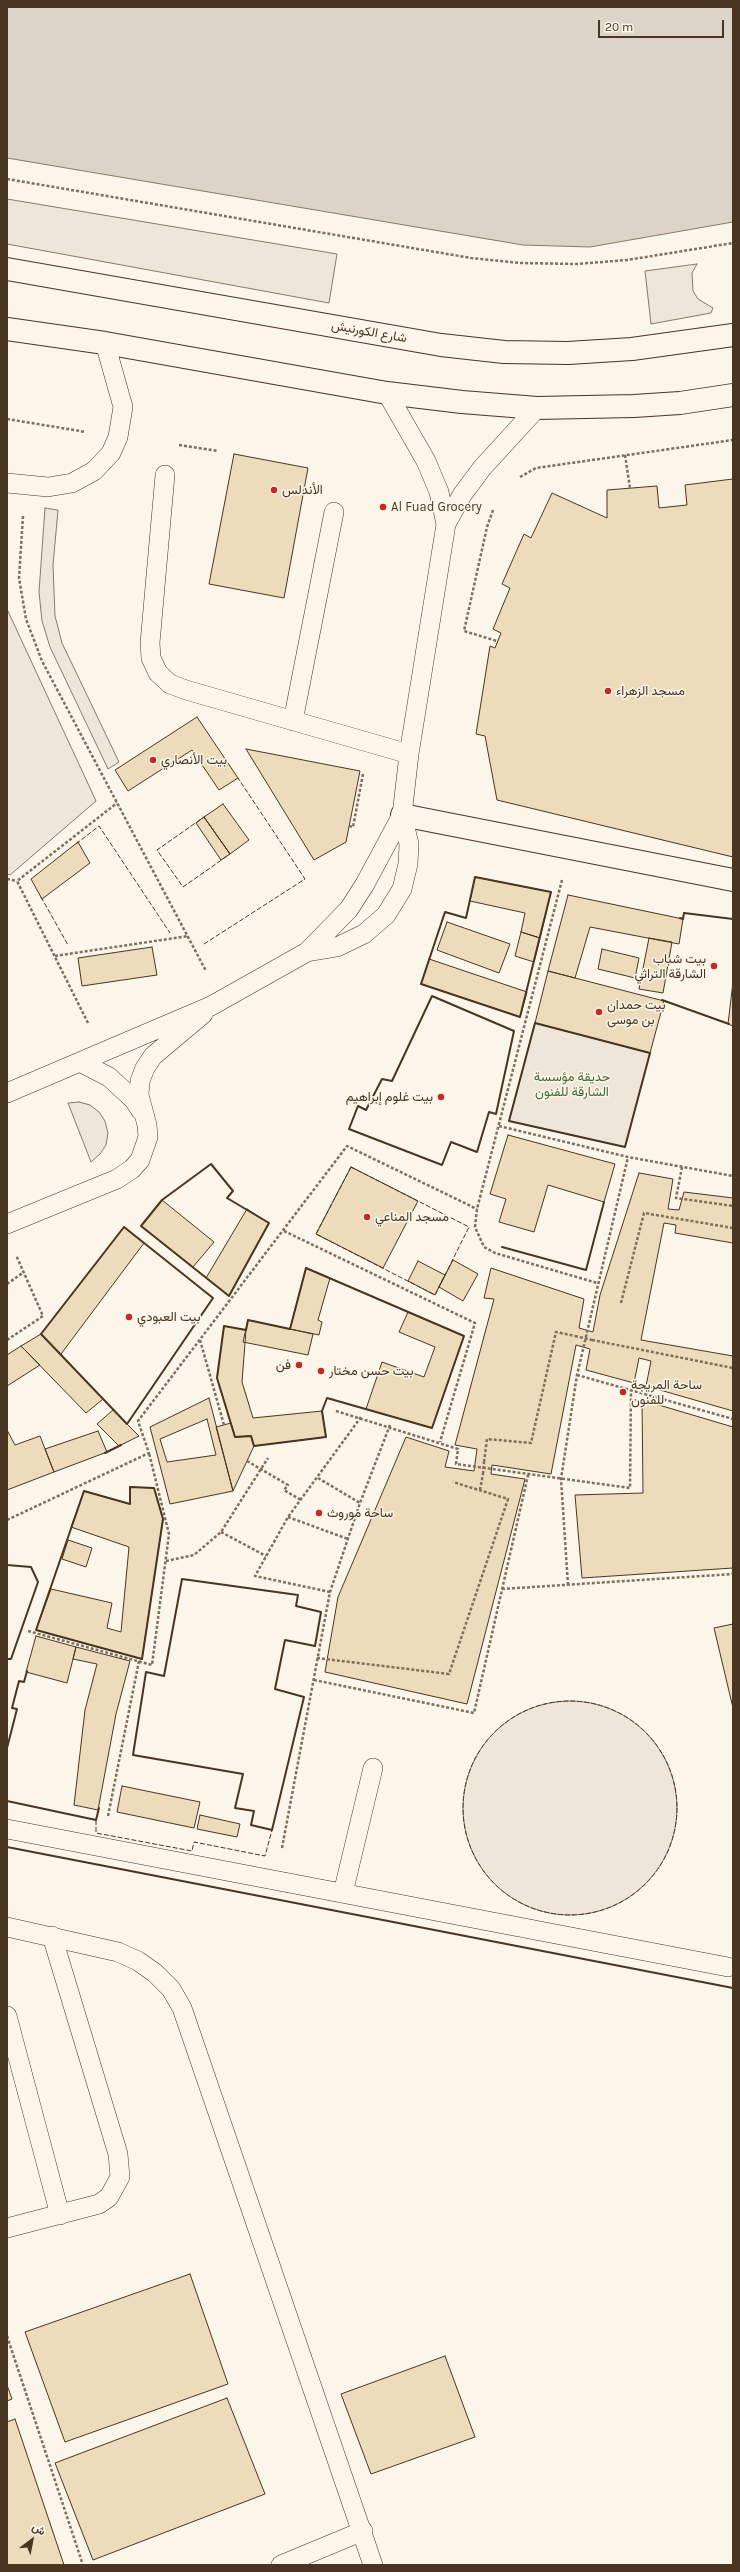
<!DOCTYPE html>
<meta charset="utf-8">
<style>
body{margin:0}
#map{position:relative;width:740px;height:2572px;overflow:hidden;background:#fbf6e9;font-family:Karla,Vazirmatn,sans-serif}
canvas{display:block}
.frame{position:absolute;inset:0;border:8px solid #4a3520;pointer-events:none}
.north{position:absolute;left:12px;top:2520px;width:40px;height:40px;-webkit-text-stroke:3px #fbf6e9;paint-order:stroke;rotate:32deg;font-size:11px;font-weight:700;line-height:16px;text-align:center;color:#4a3520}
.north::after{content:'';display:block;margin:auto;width:14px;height:18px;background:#4a3520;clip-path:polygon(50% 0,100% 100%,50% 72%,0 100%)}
.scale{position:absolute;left:598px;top:20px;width:126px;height:18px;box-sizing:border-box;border:2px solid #4a3520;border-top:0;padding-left:5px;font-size:12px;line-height:14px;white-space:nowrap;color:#4a3520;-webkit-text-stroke:3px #fbf6e9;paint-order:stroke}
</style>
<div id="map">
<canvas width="740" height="2572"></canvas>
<div class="frame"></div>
<div class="north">ش</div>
<div class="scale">20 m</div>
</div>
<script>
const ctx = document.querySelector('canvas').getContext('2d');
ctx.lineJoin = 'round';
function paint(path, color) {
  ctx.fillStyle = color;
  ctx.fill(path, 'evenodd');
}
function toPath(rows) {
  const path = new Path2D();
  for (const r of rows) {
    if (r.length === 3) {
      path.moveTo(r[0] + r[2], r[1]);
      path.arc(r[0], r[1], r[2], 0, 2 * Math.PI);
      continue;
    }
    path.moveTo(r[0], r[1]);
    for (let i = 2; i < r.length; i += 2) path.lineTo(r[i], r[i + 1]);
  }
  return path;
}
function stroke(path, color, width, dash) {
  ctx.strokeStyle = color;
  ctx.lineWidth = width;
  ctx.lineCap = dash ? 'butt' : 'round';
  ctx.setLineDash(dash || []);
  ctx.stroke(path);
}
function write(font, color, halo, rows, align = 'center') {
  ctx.font = font + ' Karla,Vazirmatn,sans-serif';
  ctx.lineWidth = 3;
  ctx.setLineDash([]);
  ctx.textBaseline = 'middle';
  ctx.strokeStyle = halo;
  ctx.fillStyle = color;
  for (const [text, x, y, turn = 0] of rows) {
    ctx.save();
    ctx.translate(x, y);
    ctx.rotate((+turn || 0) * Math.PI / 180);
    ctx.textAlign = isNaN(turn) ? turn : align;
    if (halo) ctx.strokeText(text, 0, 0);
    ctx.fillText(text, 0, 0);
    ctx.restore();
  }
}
const green = toPath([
 [697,264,692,273,693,291,698,299,713,308,711,313,651,324,645,271,697,264],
 [45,508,58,510,53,565,55,616,62,643,119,762,108,769,50,647,42,621,39,592,45,508],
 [7,609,96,801,10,875,7,874,7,609],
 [535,1023,650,1053,625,1147,509,1121,535,1023],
 [79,1102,90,1105,99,1112,105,1121,108,1133,106,1145,100,1154,91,1162,68,1103,79,1102],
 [570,1808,107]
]);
paint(green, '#ede6d9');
stroke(green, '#887966', 1);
const parking = toPath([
 [7,199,337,254,329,303,7,244,7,199]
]);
paint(parking, '#ede7d9');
stroke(parking, '#887966', 1);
const water = toPath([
 [7,7,733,7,733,222,590,247,523,245,7,158,7,7]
]);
paint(water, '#dcd4c6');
stroke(water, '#887966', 1);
const building = toPath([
 [234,454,308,468,284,598,209,584,234,454],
 [733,479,733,857,497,800,485,736,476,734,490,646,495,648,501,633,493,629,510,588,502,584,524,534,531,538,552,493,607,518,607,490,657,486,659,508,687,505,685,485,733,479],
 [197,717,238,778,219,790,192,750,128,791,115,770,197,717],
 [246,749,360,771,346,842,314,860,246,749],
 [223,804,249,840,230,854,204,817,223,804],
 [204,817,230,854,221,860,196,823,204,817],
 [78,842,90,863,42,899,31,879,78,842],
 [475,877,551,892,540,938,521,932,525,913,470,901,475,877],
 [568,895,683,919,679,944,590,927,575,978,548,971,568,895],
 [447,922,510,944,499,973,437,950,447,922],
 [521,932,540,938,534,962,515,956,521,932],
 [649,938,672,942,663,993,639,989,649,938],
 [152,947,157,975,82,986,78,958,152,947],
 [602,949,639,958,635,978,598,969,602,949],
 [429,959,527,992,520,1017,421,984,429,959],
 [548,971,664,1001,650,1053,535,1023,548,971],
 [733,982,733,1026,728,1024,733,982],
 [508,1135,615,1164,604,1202,548,1185,534,1232,499,1222,506,1199,490,1194,508,1135],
 [351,1167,418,1201,383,1268,316,1234,351,1167],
 [639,1173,673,1179,668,1209,679,1210,684,1192,733,1198,733,1243,675,1233,676,1225,664,1223,641,1340,733,1356,733,1411,646,1386,651,1361,639,1358,634,1383,586,1370,590,1349,576,1345,551,1474,492,1465,491,1474,525,1479,467,1704,325,1672,338,1597,406,1437,449,1451,445,1467,474,1471,477,1449,455,1445,494,1299,484,1298,491,1268,584,1299,579,1328,593,1332,600,1295,639,1173],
 [162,1200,214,1242,193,1267,141,1226,162,1200],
 [247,1209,269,1223,229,1296,206,1278,247,1209],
 [124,1227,144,1243,61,1354,41,1334,124,1227],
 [453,1260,478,1274,463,1301,439,1287,453,1260],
 [418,1261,445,1275,435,1295,408,1281,418,1261],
 [306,1268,330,1278,318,1320,322,1322,319,1335,290,1329,306,1268],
 [408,1312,464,1336,432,1428,366,1409,382,1362,424,1377,435,1347,399,1332,408,1312],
 [248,1320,313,1334,308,1355,243,1342,248,1320],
 [224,1326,246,1330,242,1382,253,1418,322,1411,326,1437,254,1446,251,1436,235,1437,217,1378,224,1326],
 [41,1334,103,1399,86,1413,21,1346,41,1334],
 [21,1346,40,1365,7,1386,7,1355,21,1346],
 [209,1398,233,1491,170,1504,150,1427,209,1398],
 [207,1419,216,1455,167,1462,160,1439,207,1419],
 [642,1400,733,1427,733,1568,582,1578,575,1495,643,1493,642,1400],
 [113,1410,139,1436,119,1446,97,1424,113,1410],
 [231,1423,235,1437,251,1436,254,1446,233,1491,216,1427,231,1423],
 [7,1430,15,1445,40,1436,54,1472,7,1490,7,1430],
 [98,1431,107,1452,54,1472,45,1449,98,1431],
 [130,1487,154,1488,163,1519,142,1659,36,1630,51,1589,112,1603,107,1628,121,1632,129,1547,71,1527,84,1491,130,1504,130,1487],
 [68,1540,92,1548,86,1567,62,1559,68,1540],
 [733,1624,733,1708,714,1628,733,1624],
 [36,1636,76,1647,67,1683,26,1672,36,1636],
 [76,1647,130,1661,116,1714,98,1810,74,1805,85,1710,97,1664,73,1659,76,1647],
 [122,1786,200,1802,194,1828,117,1812,122,1786],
 [200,1815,240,1824,237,1837,197,1829,200,1815],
 [190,2274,228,2384,65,2442,25,2332,190,2274],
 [445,2356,475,2437,371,2474,341,2394,445,2356],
 [7,2385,12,2399,7,2401,7,2385],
 [227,2398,265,2494,93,2560,55,2463,227,2398],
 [15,2419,64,2565,7,2565,7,2422,15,2419]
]);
paint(building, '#ecdcbc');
stroke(building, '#4a3520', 1);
const service = toPath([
 [387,393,426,461,439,492,446,524],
 [165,475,150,643,151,658,158,673,170,684,186,690,409,754],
 [7,483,48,487,72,483,94,471,111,453,118,437,123,407,105,343],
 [293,721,334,512],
 [307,952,337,947,364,934,386,915,402,889,408,864,409,844,402,815,409,754,446,524,462,495,482,468,537,408],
 [80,1062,109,1077,134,1100,141,1111],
 [7,1093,211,1006,307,952,349,909,365,884,402,815],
 [7,1224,117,1179,132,1169,140,1160,148,1137,147,1125,139,1095,140,1081,145,1068,153,1056,203,1014],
 [7,1829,728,1967],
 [343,1893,373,1768],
 [7,1927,118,1952,138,1961,155,1973,171,1989,182,2008,373,2565],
 [7,2016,60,2215],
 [7,2228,99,2204,109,2197,120,2177,118,2154,52,1936],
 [281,2565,363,2531]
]);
const minor = toPath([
 [402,815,733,880]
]);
const secondary = toPath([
 [7,269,441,345,504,352,568,353,632,349,733,335],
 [7,329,105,343,387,393,462,402,537,408,634,406,680,403,733,395]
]);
stroke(service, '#4a3520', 20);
stroke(minor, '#4a3520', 24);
stroke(secondary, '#4a3520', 24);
stroke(toPath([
 [7,179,471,258,521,263,577,264,627,260,733,243],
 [7,419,86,432],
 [179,445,218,451],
 [625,455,630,488],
 [520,477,536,468,733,440],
 [493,510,487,527,464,631,497,641],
 [23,516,19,578,26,619,42,661,206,971],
 [349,826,353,827,363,774],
 [7,879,17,881],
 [562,880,477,1209,475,1227,484,1247,495,1253,597,1283],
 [55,956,188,936],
 [88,1023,17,881,117,803],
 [499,1126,628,1157,733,1176],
 [682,1167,676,1198,733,1206],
 [284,1231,475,1323,440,1442],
 [7,1284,24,1272],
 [621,1303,644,1213,733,1228],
 [7,1340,43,1316,16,1255],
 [200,1340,224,1425],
 [592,1340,733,1368],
 [577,1375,733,1419],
 [336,1411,458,1449,456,1464,630,1488,631,1390],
 [247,1461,288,1485,284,1490,301,1500],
 [484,1462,487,1439,531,1443,556,1332,575,1336],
 [318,1478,360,1503],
 [480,1490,483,1474],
 [288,1517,348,1539],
 [7,1520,149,1453,138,1421,347,1146,477,1209],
 [221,1532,266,1556],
 [166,1561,194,1555,221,1532,268,1458],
 [568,1585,561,1479,577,1375,628,1157],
 [502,1589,733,1574],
 [330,1592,255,1576,288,1517,361,1417],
 [28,1631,152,1665,169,1534,149,1453],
 [317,1658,449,1674,508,1499,453,1482],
 [314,1680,474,1713,528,1475],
 [108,1816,139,1661],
 [282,1848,330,1592,360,1503,390,1425],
 [7,2336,83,2565]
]), '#7f6f5c', 2.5, [3, 2]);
stroke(service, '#fbf6e9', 19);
stroke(minor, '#fbf6e9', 22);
stroke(secondary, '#fbf6e9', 22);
stroke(toPath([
 [575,1336,592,1340],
 [483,1474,484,1462]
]), '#7f6f5c', 2.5, [3, 2]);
stroke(toPath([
 [204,817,230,854,183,887,157,850,204,817],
 [76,844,99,826,170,933],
 [41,897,68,945],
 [204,944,305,879,238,778],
 [351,1167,469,1227,435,1295,316,1234,351,1167],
 [570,1808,107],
 [96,1820,96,1833,192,1851,194,1842,265,1856,272,1830]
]), '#4a3520', 1, [5, 2]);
stroke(toPath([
 [475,877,551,892,520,1017,421,984,445,912,466,918,475,877],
 [680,918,683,919,684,913,733,919],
 [432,996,514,1031,496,1114,489,1112,477,1152,451,1142,442,1165,349,1129,358,1106,366,1110,382,1079,392,1081,432,996],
 [662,1000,729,1024],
 [535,1023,650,1053,625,1147,509,1121,535,1023],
 [211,1164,233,1191,227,1198,269,1223,229,1296,141,1226,162,1200,211,1164],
 [124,1227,213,1298,127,1424,41,1334,124,1227],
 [502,1247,586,1270,604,1202],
 [306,1268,464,1336,432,1428,327,1398,322,1411,326,1437,254,1446,251,1436,235,1437,217,1378,224,1326,246,1330,248,1320,290,1329,306,1268],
 [105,1453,121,1445],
 [130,1487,154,1488,163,1519,142,1659,36,1630,84,1491,130,1504,130,1487],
 [7,1565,31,1567,38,1582,11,1659,7,1659],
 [182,1579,298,1595,296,1606,321,1612,315,1646,285,1640,275,1689,304,1697,272,1830,251,1825,254,1811,235,1808,243,1774,133,1755,146,1672,164,1676,182,1579],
 [7,1748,17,1709,12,1708,19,1681,24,1682,27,1671],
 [7,1801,96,1820,99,1808],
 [7,1847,733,1988]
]), '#4a3520', 2);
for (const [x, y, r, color] of [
 [274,490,4,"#c62828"],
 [383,507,4,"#c62828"],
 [608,691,4,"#c62828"],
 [153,760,4,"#c62828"],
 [714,966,4,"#c62828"],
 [599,1012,4,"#c62828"],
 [441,1097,4,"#c62828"],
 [367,1217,4,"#c62828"],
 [129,1317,4,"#c62828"],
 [299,1365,4,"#c62828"],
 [321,1371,4,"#c62828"],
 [623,1392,4,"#c62828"],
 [319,1513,4,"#c62828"]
]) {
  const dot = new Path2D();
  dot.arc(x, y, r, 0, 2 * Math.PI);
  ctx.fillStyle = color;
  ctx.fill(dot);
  stroke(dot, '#fbf6e9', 1.5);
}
write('13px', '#4a3520', '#fbf6e9', [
 ["شارع الكورنيش",369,332,10]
]);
write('13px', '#4a3520', '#fbf6e9', [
 ["الأندلس",282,490],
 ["Al Fuad Grocery",391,507],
 ["مسجد الزهراء",616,691],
 ["بيت الأنصاري",161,760],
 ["بيت شباب",706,959,"right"],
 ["الشارقة التراثي",706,974,"right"],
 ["بيت حمدان",607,1005],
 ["بن موسى",607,1020],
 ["بيت غلوم إبراهيم",433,1097,"right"],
 ["مسجد المناعي",375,1217],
 ["بيت العبودي",137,1317],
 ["فن",291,1365,"right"],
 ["بيت حسن مختار",329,1371],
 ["ساحة المريجة",631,1385],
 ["للفنون",631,1400],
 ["ساحة موروث",327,1513]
], 'left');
write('13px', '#436837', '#fbf6e9', [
 ["حديقة مؤسسة",572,1077],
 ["الشارقة للفنون",572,1092]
]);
</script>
